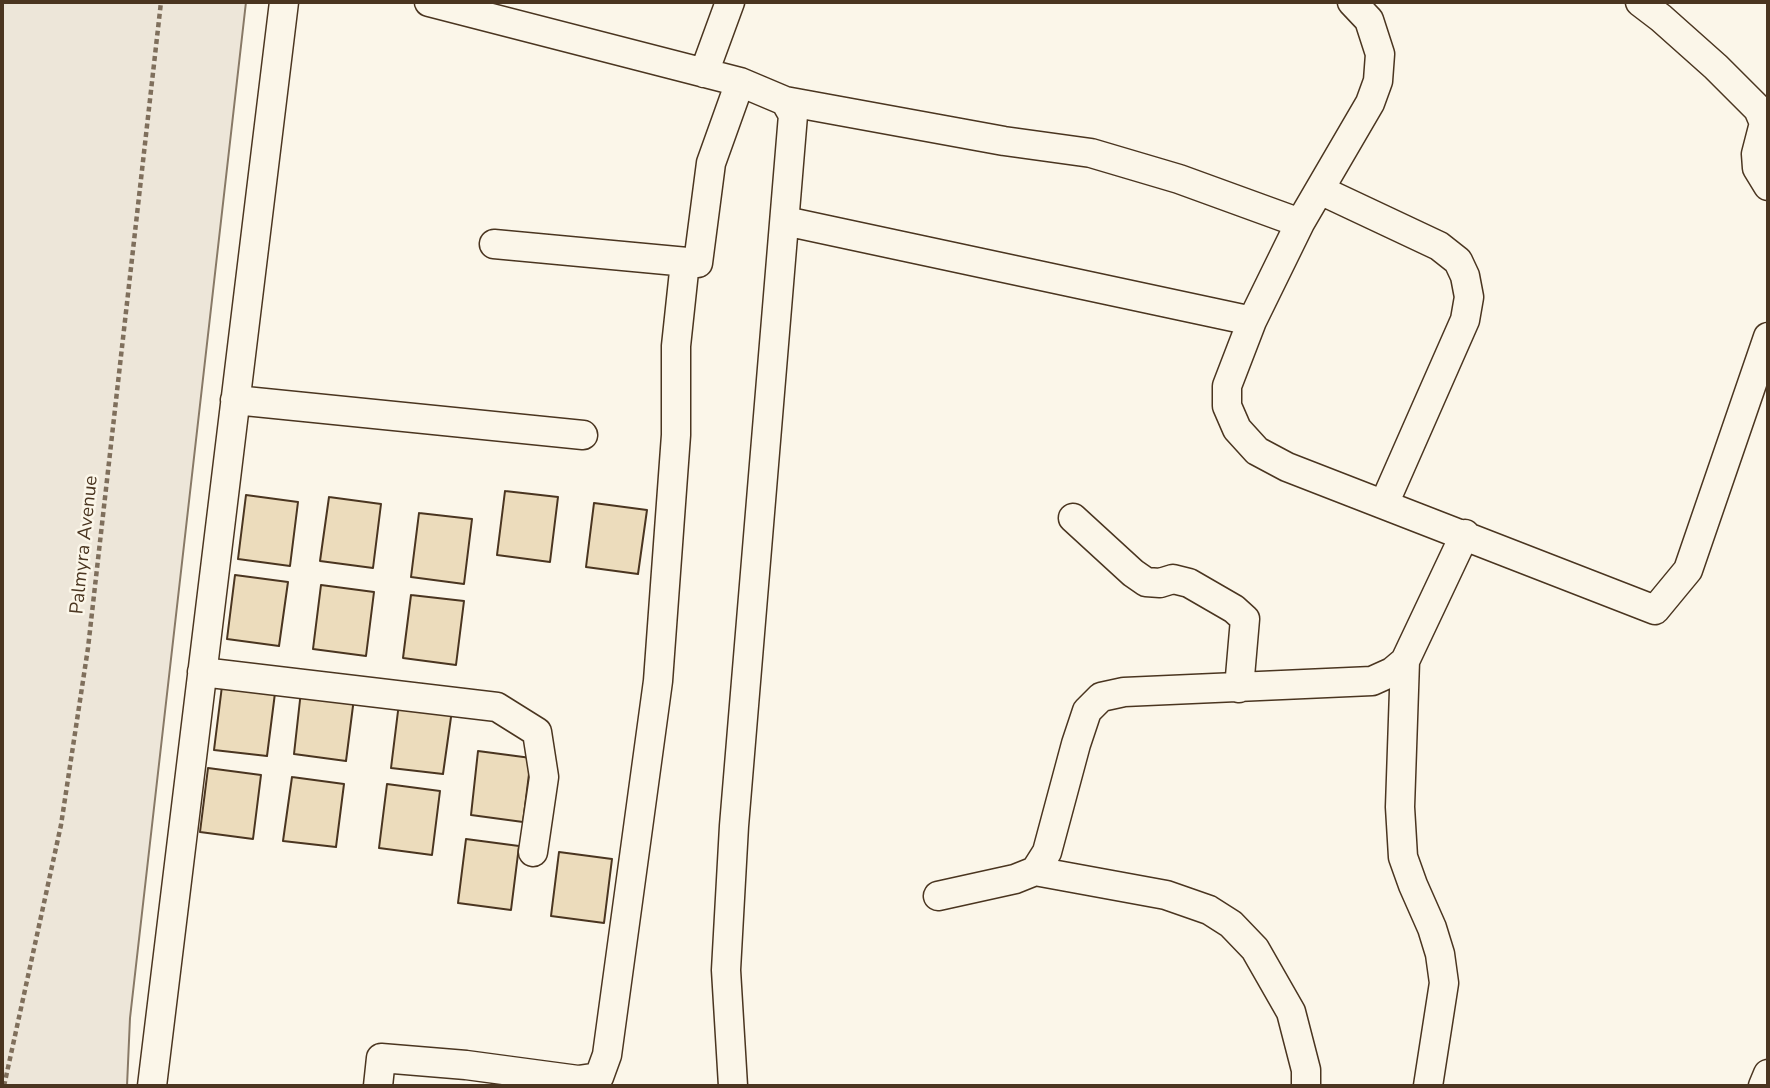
<!DOCTYPE html>
<style>
body{margin:0}
#map{position:relative;width:1770px;height:1088px;overflow:hidden;background:#fbf6e9;font-family:"Nunito Sans",sans-serif}
canvas{display:block}
.frame{position:absolute;inset:0;border:4px solid #4a3520;pointer-events:none}
</style>
<div id="map">
<canvas width="1770" height="1088"></canvas>
<div class="frame"></div>
</div>
<script>
const ctx = document.querySelector('canvas').getContext('2d');
ctx.lineJoin = 'round';
function paint(path, color) {
  ctx.fillStyle = color;
  ctx.fill(path, 'evenodd');
}
function toPath(rows) {
  const path = new Path2D();
  for (const r of rows) {
    path.moveTo(r[0], r[1]);
    for (let i = 2; i < r.length; i += 2) path.lineTo(r[i], r[i + 1]);
  }
  return path;
}
function stroke(path, color, width, dash) {
  ctx.strokeStyle = color;
  ctx.lineWidth = width;
  ctx.lineCap = dash ? 'butt' : 'round';
  ctx.setLineDash(dash || []);
  ctx.stroke(path);
}
function write(font, color, halo, rows, align = 'center') {
  ctx.font = font + ' "Nunito Sans",sans-serif';
  ctx.lineWidth = 5;
  ctx.setLineDash([]);
  ctx.textBaseline = 'middle';
  ctx.strokeStyle = halo;
  ctx.fillStyle = color;
  for (const [text, x, y, turn = 0] of rows) {
    ctx.save();
    ctx.translate(x, y);
    ctx.rotate((+turn || 0) * Math.PI / 180);
    ctx.textAlign = isNaN(turn) ? turn : align;
    if (halo) ctx.strokeText(text, 0, 0);
    ctx.fillText(text, 0, 0);
    ctx.restore();
  }
}
const green = toPath([
 [2,2,246,2,130,1018,127,1086,2,1086,2,2]
]);
paint(green, '#ede6d9');
stroke(green, '#887966', 2);
const building = toPath([
 [505,491,558,497,550,562,497,555,505,491],
 [246,495,298,502,290,566,238,559,246,495],
 [329,497,381,504,373,568,320,561,329,497],
 [594,503,647,510,638,574,586,567,594,503],
 [419,513,472,519,464,584,411,577,419,513],
 [235,575,288,582,279,646,227,639,235,575],
 [321,585,374,592,366,656,313,649,321,585],
 [411,595,464,601,456,665,403,658,411,595],
 [222,686,275,693,267,756,214,750,222,686],
 [301,691,354,698,346,761,294,754,301,691],
 [399,703,452,710,443,774,391,768,399,703],
 [478,751,531,758,523,822,471,815,478,751],
 [208,768,261,775,253,839,200,832,208,768],
 [292,777,344,784,336,847,283,841,292,777],
 [387,784,440,791,432,855,379,848,387,784],
 [466,839,519,846,511,910,458,903,466,839],
 [559,852,612,859,604,923,551,916,559,852]
]);
paint(building, '#ecdcbc');
stroke(building, '#4a3520', 2);
const minor = toPath([
 [429,2,740,82,785,101,793,115,734,826,726,970,733,1086],
 [1352,2,1369,20,1380,54,1378,81,1370,103,1300,223,1252,321,1227,386,1227,406,1237,429,1257,451,1287,467,1655,610,1688,570,1768,337],
 [1640,2,1661,18,1716,67,1758,109,1764,123,1756,154,1757,168,1768,186],
 [704,73,730,2],
 [785,101,1004,141,1091,153,1179,179,1300,223],
 [1320,190,1439,246,1458,261,1465,276,1469,297,1465,320,1384,504],
 [785,221,1252,321],
 [494,244,698,263,711,163,740,82],
 [235,400,583,435],
 [1073,518,1133,573,1146,582,1160,583,1173,579,1189,583,1234,609,1245,619,1239,688],
 [1405,661,1400,807,1403,857,1413,885,1432,928,1440,954,1444,983,1428,1086],
 [202,672,497,707,537,732,544,777,533,852],
 [1035,871,1166,895,1209,910,1231,924,1255,949,1291,1012,1306,1070,1306,1086],
 [938,896,1015,879,1035,871,1047,852,1076,744,1087,711,1101,697,1124,692,1372,681,1392,672,1405,661,1465,534],
 [152,1086,284,2],
 [378,1086,381,1058,466,1065,578,1080,599,1077,607,1055,658,681,676,435,676,346,685,262],
 [1763,1086,1768,1074]
]);
stroke(minor, '#4a3520', 31);
stroke(toPath([
 [4,1086,61,825,88,648,161,2]
]), '#7f6f5c', 4.5, [5, 3.5]);
stroke(minor, '#fbf6e9', 28);
write('19px', '#4a3520', '#fbf6e9', [
 ["Palmyra Avenue",85,545,-84]
]);
</script>
